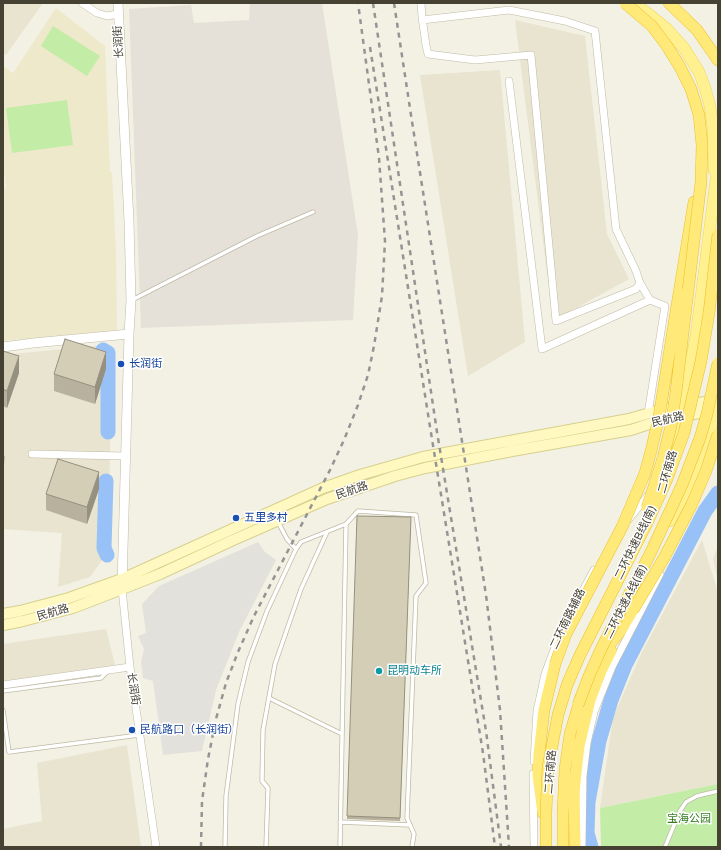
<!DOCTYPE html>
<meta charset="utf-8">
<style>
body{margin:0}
#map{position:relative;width:721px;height:850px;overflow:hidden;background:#f3f1e3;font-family:"Varela Round",sans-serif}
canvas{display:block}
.frame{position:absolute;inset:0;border:4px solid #454133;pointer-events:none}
</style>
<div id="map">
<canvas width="721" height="850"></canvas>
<div class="frame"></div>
</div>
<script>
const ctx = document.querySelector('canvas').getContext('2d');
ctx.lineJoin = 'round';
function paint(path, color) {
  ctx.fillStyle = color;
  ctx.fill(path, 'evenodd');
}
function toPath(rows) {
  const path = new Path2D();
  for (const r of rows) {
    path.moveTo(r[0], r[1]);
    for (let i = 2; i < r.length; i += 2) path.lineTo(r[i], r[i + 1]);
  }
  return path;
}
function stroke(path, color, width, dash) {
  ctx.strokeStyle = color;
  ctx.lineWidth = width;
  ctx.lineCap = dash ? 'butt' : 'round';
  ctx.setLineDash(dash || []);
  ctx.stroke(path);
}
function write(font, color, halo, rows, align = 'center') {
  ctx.font = font + ' "Varela Round","Noto Sans SC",sans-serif';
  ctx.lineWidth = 3;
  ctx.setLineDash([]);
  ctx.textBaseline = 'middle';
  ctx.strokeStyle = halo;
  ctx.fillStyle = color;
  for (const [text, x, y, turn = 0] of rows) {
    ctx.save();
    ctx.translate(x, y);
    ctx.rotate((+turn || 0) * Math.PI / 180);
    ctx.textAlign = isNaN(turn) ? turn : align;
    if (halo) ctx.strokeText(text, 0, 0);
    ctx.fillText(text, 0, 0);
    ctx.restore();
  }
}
paint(toPath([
 [3,3,43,3,6,55,3,53],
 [515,20,585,36,607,234,629,279,553,321],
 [500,70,525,342,468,376,420,75],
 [104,345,112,353,108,552,90,577,58,587,62,533,3,529,3,355],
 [702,540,718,592,718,784,600,808,613,717,642,652],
 [718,547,718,582,713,558],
 [106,629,115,665,3,681,3,644],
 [127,745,141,847,3,847,3,829,42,821,37,763]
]), '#e8e4d0');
paint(toPath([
 [250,3,322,3,358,235,353,320,141,328,129,9,191,5,194,23,249,20]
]), '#e5e1d8');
paint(toPath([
 [56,8,105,46,110,172,112,172,116,251,117,330,3,341,3,189,6,188,4,170,3,170,3,66,13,73]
]), '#eee9cb');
paint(toPath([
 [53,26,100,56,87,76,41,46],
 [67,100,73,145,12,153,6,108],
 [718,784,718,847,601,847,600,808]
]), '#c3eca7');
paint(toPath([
 [258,542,265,552,276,560,239,632,216,690,202,751,163,755,153,681,143,678,141,662,144,649,138,636,146,633,142,604,159,586]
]), '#e3e1dc');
stroke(toPath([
 [103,350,108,353,108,432],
 [106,481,104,548,107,555],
 [591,847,587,833,588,802,599,741,611,700,625,665,705,511,718,493]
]), '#98c2f7', 15);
const service = toPath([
 [132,300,257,236,313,212],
 [278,522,287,539,296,549],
 [3,691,101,678,107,672],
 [269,698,342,734],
 [3,710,9,752,139,735],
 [340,822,410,825],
 [225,847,226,796,238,704,248,662,267,611,296,549,301,542,346,524,358,511,416,515,426,583,416,596,407,818,414,834,412,847],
 [266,847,268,788,262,781,263,730,275,664,301,589,327,532],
 [340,847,346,524],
 [665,847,680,811,686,802,697,796,718,791]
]);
const minor = toPath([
 [82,3,97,13,107,16,118,14],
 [421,3,422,17,426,45,428,54,475,60,531,55,556,321,636,289,640,283,636,271,616,229,595,31,565,21,509,10,422,20],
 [509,81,542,349,650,300,665,306,648,414],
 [640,283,650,300],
 [32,454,125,456],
 [628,520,649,494],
 [122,589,130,667,156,847],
 [3,685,130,667],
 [534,761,537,711,545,674,560,634,594,570],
 [533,774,534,847],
 [582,847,583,776,587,743,594,712,612,667,660,574]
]);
const tertiary = toPath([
 [118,3,129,221,131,300,129,334,122,585],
 [3,347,33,343,129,334]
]);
const secondary = toPath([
 [3,614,20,611,69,598,122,579,323,488,360,475,423,457,629,419,660,410,716,400],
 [3,625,23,621,73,608,122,589,160,574,231,541,327,499,395,476,425,468,512,451,631,430,658,421,714,410]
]);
const primary = toPath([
 [632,3,646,12,667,29,684,48,699,72,705,88,710,106,713,128,714,170],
 [674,450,696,336,718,164],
 [670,521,689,486,698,466,706,444,718,402]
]);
const trunk = toPath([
 [669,3,697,30,718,60],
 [679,293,694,202],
 [600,657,621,630,633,610],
 [543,813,538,775,539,754,544,710,555,664],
 [563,847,563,812,565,769,570,734,581,697],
 [575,847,574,791,579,746,590,700,600,673,611,651]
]);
stroke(service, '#bfbaa5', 5);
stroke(minor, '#bfbaa5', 8);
stroke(tertiary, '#bfbaa5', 10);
stroke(secondary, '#d7d08e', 12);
stroke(primary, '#efd755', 12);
stroke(trunk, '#ecc024', 12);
stroke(service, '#fff', 3.5);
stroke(minor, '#fff', 7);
stroke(tertiary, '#fff', 9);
stroke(secondary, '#fff9c1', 10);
stroke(primary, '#fff090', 11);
stroke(trunk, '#ffe979', 11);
stroke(toPath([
 [373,3,437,432,486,731,501,847],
 [394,3,411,115,486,595,500,710,509,847],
 [370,47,431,433,483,753,495,847],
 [201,847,202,801,208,759,216,719,226,683,238,652,254,616,330,470,344,440,358,405,368,375,374,346,382,296,385,241,379,158,358,3]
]), '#949494', 2.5, [5, 5]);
const trunkBridge = toPath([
 [625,3,652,26,667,46,680,67,691,89,699,115,702,145,701,182,676,392,671,426,663,458,647,508],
 [633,610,664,558,691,506,706,471,718,434],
 [555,664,566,634,622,527,645,473,651,451,659,417,679,293],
 [578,705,589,676,602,647,651,552,682,485,700,438,707,414,718,363],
 [546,847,546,812,548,767,558,715,567,685,580,655,647,523,667,479,684,433,701,361,709,313,718,234]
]);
stroke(trunkBridge, '#ecc024', 12, []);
stroke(trunkBridge, '#ffe979', 11);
paint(toPath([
 [3,351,19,373,7,408,3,406],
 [106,369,95,404,54,391,54,374],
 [99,489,87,524,46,510,46,494],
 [411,517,400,821,347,819,347,816]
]), '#b7b19d');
paint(toPath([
 [106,352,106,369,95,404,95,387],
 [19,356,19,373,7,408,7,391],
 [4,456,4,473,3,491,3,474],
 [99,472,99,489,87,524,87,507]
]), '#959080');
const building = toPath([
 [65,339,106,352,95,387,54,374,65,339],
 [3,351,19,356,7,391,3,389,3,351],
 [3,456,4,456,3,474,3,456],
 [58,459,99,472,87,507,46,494,58,459],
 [357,516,411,517,400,818,347,816,357,516]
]);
paint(building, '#d5ceb7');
stroke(building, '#959080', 1);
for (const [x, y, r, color] of [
 [121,364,4,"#1a4fb4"],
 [236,518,4,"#1a4fb4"],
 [379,671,4,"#0f9aa8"],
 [132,730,4,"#1a4fb4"]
]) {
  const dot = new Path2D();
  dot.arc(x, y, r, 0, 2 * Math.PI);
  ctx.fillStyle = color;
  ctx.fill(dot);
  stroke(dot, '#fff', 1.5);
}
write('11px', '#454133', '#fff', [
 ["长润街",119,42,-93],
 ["民航路",668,420,-13],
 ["二环南路",668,472,-74],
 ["民航路",352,491,-19],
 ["二环快速B线(南)",636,543,-64],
 ["二环快速A线(南)",626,602,-63],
 ["民航路",53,613,-16],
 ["二环南路辅路",568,619,-64],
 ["长润街",133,689,82],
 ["二环南路",551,772,-85]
]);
write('11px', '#164399', '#fff', [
 ["长润街",129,364],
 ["五里多村",244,518],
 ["民航路口（长润街）",140,730]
], 'left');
write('11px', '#0d838f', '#fff', [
 ["昆明动车所",387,671]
], 'left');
write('11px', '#367c21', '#fff', [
 ["宝海公园",689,819]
]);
</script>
